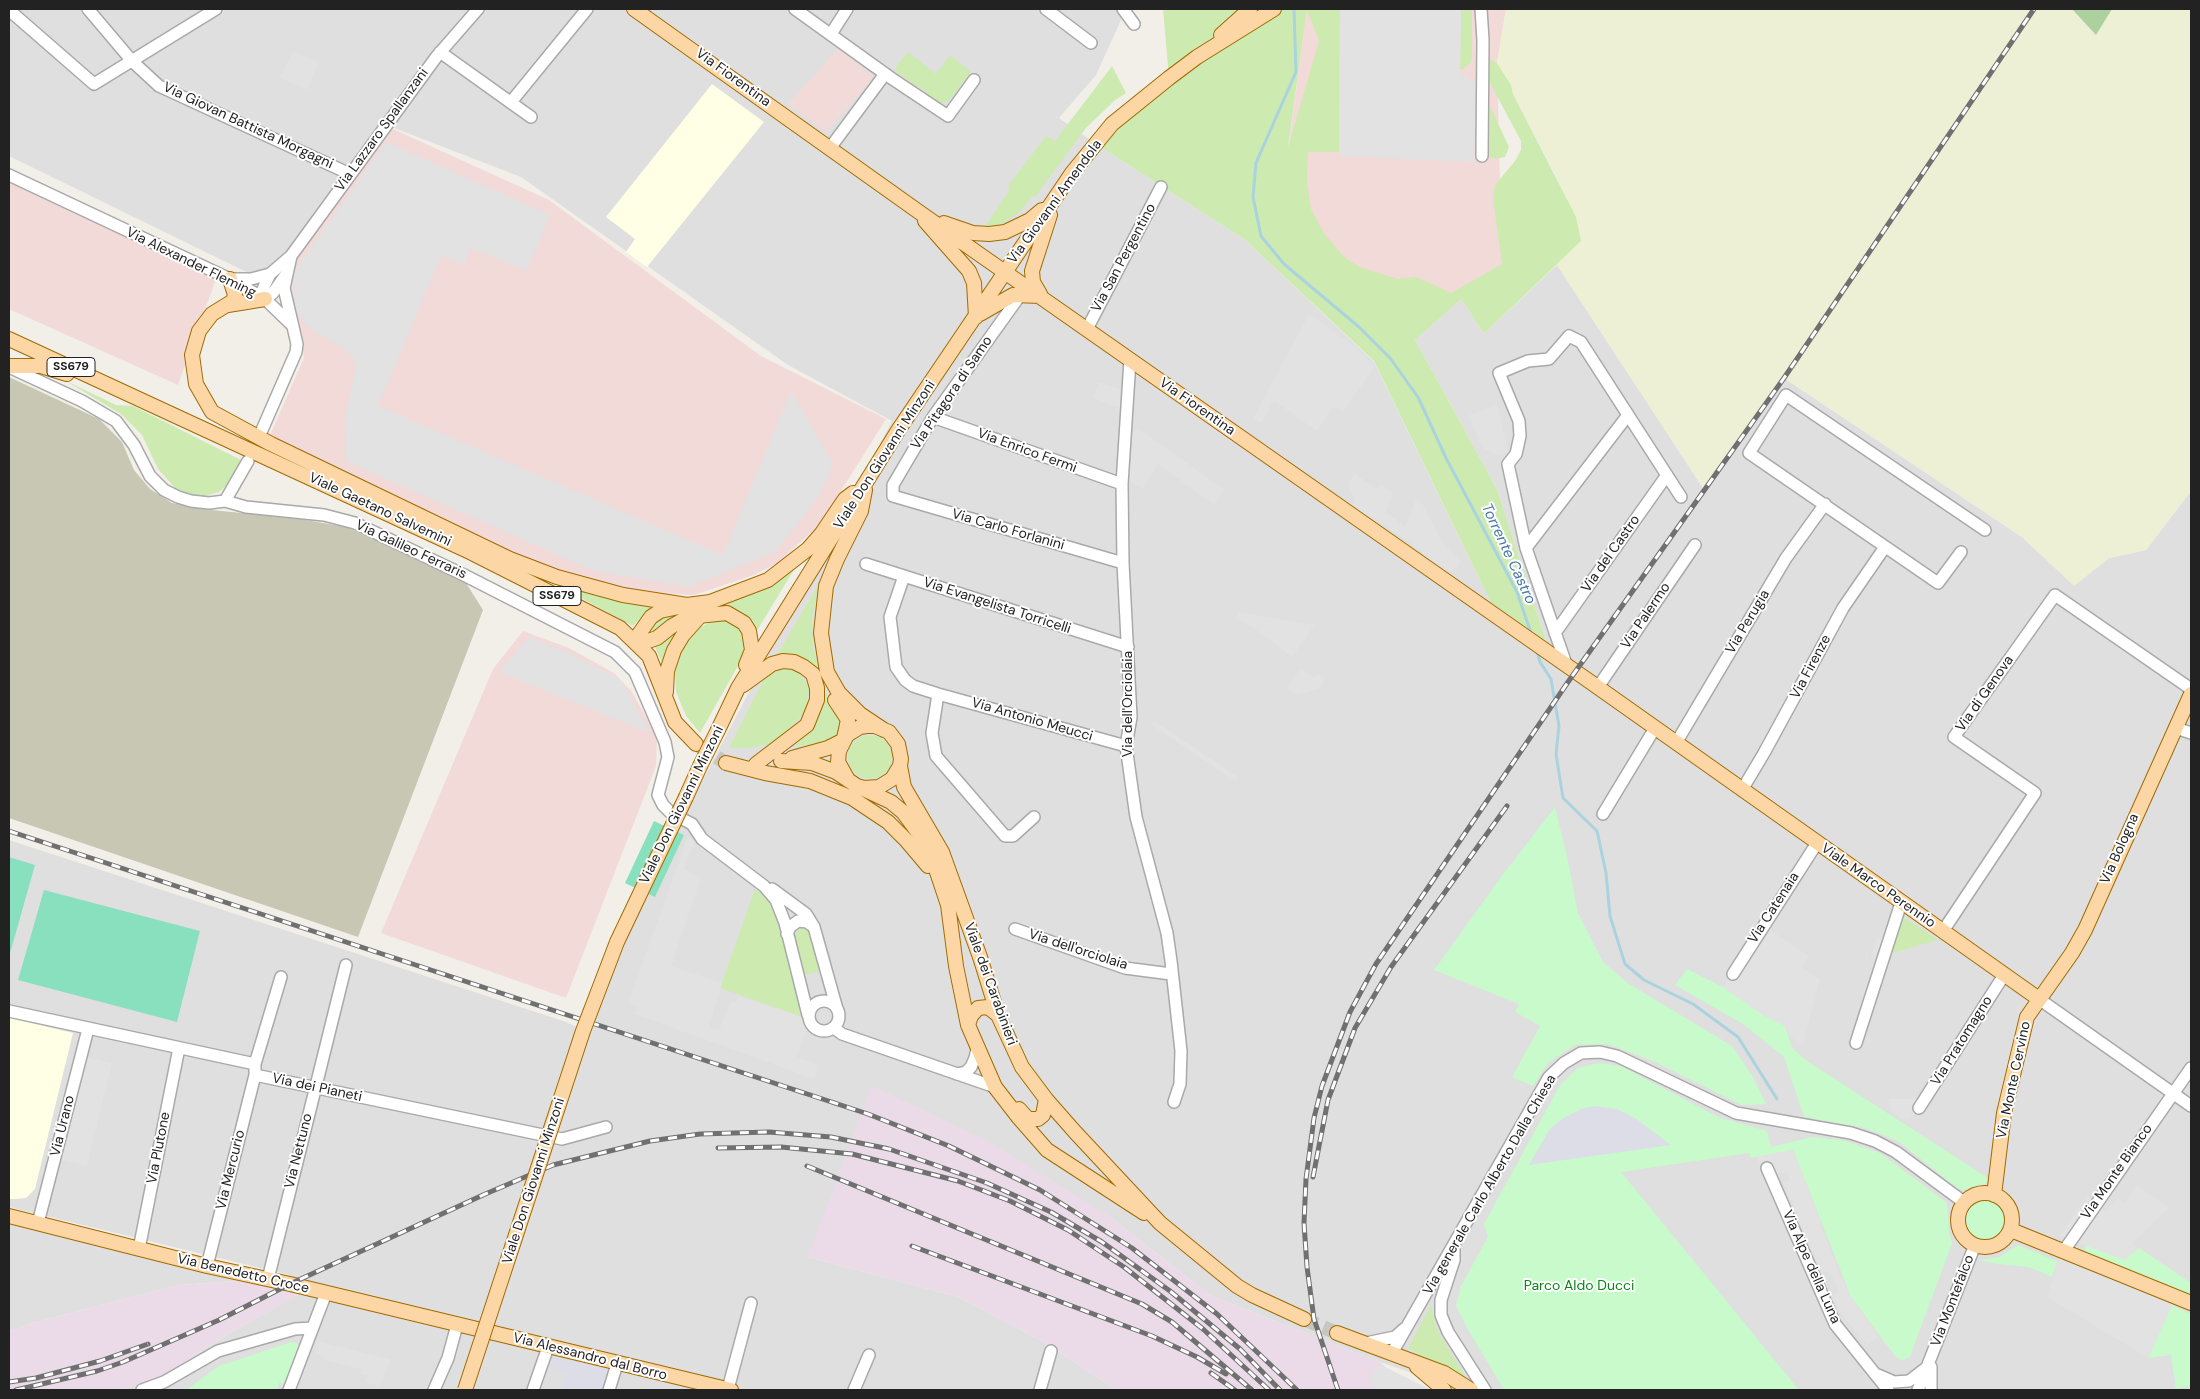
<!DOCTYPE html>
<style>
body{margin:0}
#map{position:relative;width:2200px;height:1399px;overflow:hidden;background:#f2efe9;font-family:"DM Sans",sans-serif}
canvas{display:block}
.frame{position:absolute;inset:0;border:10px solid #222;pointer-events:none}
</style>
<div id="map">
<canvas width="2200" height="1399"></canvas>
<div class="frame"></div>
</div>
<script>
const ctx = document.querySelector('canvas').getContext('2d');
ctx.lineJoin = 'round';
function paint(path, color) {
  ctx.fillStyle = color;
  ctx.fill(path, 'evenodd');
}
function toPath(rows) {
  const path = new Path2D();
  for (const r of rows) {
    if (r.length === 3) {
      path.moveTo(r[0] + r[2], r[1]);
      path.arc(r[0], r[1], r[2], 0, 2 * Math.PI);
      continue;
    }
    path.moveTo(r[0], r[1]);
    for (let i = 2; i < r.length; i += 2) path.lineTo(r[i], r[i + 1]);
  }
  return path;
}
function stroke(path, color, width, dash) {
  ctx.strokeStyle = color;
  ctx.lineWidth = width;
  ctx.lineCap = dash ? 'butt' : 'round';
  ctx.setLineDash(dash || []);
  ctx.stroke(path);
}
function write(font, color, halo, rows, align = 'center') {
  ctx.font = font + ' "DM Sans",sans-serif';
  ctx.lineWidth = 4;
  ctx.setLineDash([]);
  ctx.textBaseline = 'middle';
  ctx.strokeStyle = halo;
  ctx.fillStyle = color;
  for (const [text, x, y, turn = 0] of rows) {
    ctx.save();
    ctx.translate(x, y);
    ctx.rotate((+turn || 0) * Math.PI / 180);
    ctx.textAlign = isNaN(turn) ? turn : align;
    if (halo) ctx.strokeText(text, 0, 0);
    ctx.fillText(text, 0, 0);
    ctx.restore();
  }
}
paint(toPath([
 [9,9,1126,9,1096,75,1059,118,1096,144,1244,239,1374,362,1491,603,1546,641,1497,489,1415,340,1461,299,1484,334,1557,265,1705,491,1784,378,2022,537,2074,585,2109,558,2146,550,2191,491,2191,1390,1450,1390,1447,1385,1380,1362,1211,1296,1107,1215,808,1257,959,1297,1051,1346,1116,1390,122,1390,161,1377,233,1331,308,1289,290,1284,289,1275,9,1207,9,840,566,1022,577,1027,583,1007,892,421,788,365,521,177,389,126,271,284,9,156],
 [9,1216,268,1279,179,1285,32,1323,9,1332]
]), '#e0dfdf');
paint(toPath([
 [1307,9,1506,9,1497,63,1502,264,1415,340,1292,236,1281,202],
 [838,49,874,77,826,132,788,104],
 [391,128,549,200,761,356,886,419,821,523,779,562,754,575,694,595,660,594,608,584,551,568,487,542,270,435,304,358,302,335,289,288,291,270,300,255],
 [9,181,216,279,178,385,9,309],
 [523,631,569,648,614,673,632,692,657,736,656,766,566,998,381,933,493,669]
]), '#f2dad9');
paint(toPath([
 [872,1086,988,1141,1107,1215,1211,1296,1380,1362,1409,1390,1116,1390,1051,1346,959,1297,808,1257],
 [268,1279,309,1289,233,1331,161,1377,122,1390,9,1390,9,1332,32,1323,179,1285]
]), '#ebdbe8');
paint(toPath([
 [712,84,764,122,647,267,626,252,635,239,606,217],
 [9,1018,73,1033,35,1189,26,1198,15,1199,9,1199]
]), '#ffffe5');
paint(toPath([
 [9,377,99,419,122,442,134,470,150,489,172,503,202,509,300,519,346,527,427,562,466,583,483,610,358,937,9,818]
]), '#c7c7b4');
paint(toPath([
 [1506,9,2191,9,2191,491,2146,550,2109,558,2074,586,2022,537,1784,378,1705,491,1557,265,1581,241,1556,176,1513,94,1511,85,1497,63]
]), '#eef0d5');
paint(toPath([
 [1163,9,1340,9,1339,152,1308,152,1307,182,1311,209,1324,233,1344,257,1360,267,1398,279,1417,277,1451,293,1502,264,1493,199,1495,185,1515,161,1521,150,1521,141,1489,81,1490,59,1497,63,1511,85,1513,94,1576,217,1581,241,1484,334,1461,299,1415,340,1497,489,1546,641,1491,603,1374,361,1244,239,1096,144,1169,78],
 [1307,10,1319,41,1288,147],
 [1461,9,1472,9,1472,56,1471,62,1463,69,1460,69],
 [908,52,936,74,950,55,971,72,952,97,945,103,937,102,928,96,925,90,914,85,896,71,896,67],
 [1112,66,1126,93,1114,101,1086,128,1035,197,1032,196,1020,212,999,226,983,229,1009,191,1008,186,1046,136,1055,141],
 [1490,106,1509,147,1505,157,1496,159,1489,157],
 [64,380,116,405,133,406,241,460,237,471,226,486,219,492,201,497,177,490,158,469,142,435,121,414],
 [798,563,755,634,725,607,713,606,644,635,658,619],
 [551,582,600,595,655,603,633,626],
 [819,584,812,620,813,647,820,672,800,657,777,655],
 [724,618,736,624,742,632,744,648,743,657,700,733,686,716,676,692,675,672,680,653,692,632,714,620],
 [679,626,663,665,654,645],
 [786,668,798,672,810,688,805,712,786,733,769,744,749,748,729,748,764,679,779,669],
 [826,694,844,716,842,729,831,739,817,745,797,746,793,744,816,722,823,695],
 [870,757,22],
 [755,889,771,902,803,1009,802,1017,720,988],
 [1904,919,1907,919,1938,940,1889,954,1901,922],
 [801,928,811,930,821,971,805,975,795,935],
 [1431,1305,1437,1330,1471,1386,1408,1348]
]), '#cdebb0');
paint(toPath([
 [2072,9,2112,9,2096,35]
]), '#add19e');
paint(toPath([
 [1555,807,1568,861,1578,913,1603,962,1629,984,1732,1046,1752,1075,1766,1104,1741,1105,1653,1061,1608,1044,1575,1045,1549,1062,1533,1086,1512,1077,1540,1026,1515,1012,1519,1004,1434,970,1501,877],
 [1687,969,1723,987,1765,1016,1785,1026,1792,1048,1807,1061,1988,1178,1987,1183,1965,1190,1958,1189,1898,1141,1865,1128,1804,1117,1784,1057,1743,1024,1675,985],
 [1599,1063,1621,1066,1718,1117,1767,1131,1771,1147,1812,1137,1842,1140,1880,1153,1946,1202,1948,1210,1949,1233,1952,1243,1910,1357,1902,1360,1895,1356,1851,1297,1793,1150,1751,1158,1749,1153,1621,1172,1799,1390,1504,1390,1467,1328,1456,1306,1461,1286,1488,1237,1484,1224,1560,1085,1578,1068],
 [1986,1220,20],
 [2018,1245,2057,1261,2052,1277,2029,1267,1998,1264,1979,1260,1999,1257],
 [2085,1245,2125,1259,2139,1248,2191,1283,2191,1292,2189,1297,2084,1256],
 [2172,1305,2191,1314,2191,1386,2176,1389,2171,1355,2148,1358],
 [291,1342,297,1343,300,1350,288,1384,283,1386,280,1381,277,1390,186,1390,219,1366]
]), '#c8facc');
paint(toPath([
 [654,821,684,835,655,897,625,883],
 [9,857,35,865,9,957],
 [44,890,200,931,177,1022,18,980]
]), '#88e0be');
paint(toPath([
 [1340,9,1461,9,1460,73,1476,83,1474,162,1339,156],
 [293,51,319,62,307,90,280,78],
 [386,142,550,215,527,271,471,248,464,265,441,256,378,406,723,555,791,391,832,461,830,474,816,500,775,552,689,587,594,571,346,461,345,420,356,365,354,359,344,348,312,331,299,316,293,294,293,280,296,269],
 [1309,314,1354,346,1371,362,1374,368,1343,412,1334,407,1317,431,1274,401,1261,423,1253,418],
 [1099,382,1120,389,1123,409,1093,398],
 [1497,404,1508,452,1499,456,1483,448,1468,416],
 [1137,427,1225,490,1214,505,1158,464,1145,485,1144,490,1128,480,1133,432],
 [1354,473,1377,489,1381,484,1393,493,1386,512,1405,527,1416,499,1423,505,1441,540,1461,560,1459,566,1450,572,1442,566,1439,570,1420,557,1423,552,1373,517,1370,522,1350,507,1355,501,1348,484],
 [1238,612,1315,625,1292,657,1251,626,1236,619],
 [529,637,566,652,620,679,650,733,499,672],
 [1301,668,1313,677,1320,674,1325,678,1321,688,1296,695,1286,688],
 [1154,721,1238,777,1235,781,1152,725],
 [688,837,695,841,684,869,701,878,671,966,722,983,709,1027,719,1030,731,1001,735,1003,738,996,802,1017,808,1026,797,1057,819,1065,814,1079,635,1014,637,1007,628,1003],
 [1889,916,1896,917,1882,960,1871,959,1870,956,1877,938,1883,937],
 [1763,925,1809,956,1802,967,1820,979,1803,1044,1790,1037,1785,1026,1765,1016,1723,987],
 [81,1056,112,1063,87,1166,55,1158],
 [1888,1099,1916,1099,1925,1105,1909,1120,1900,1119,1890,1109],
 [1793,1150,1841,1277,1851,1297,1879,1337,1867,1345,1839,1310,1833,1297,1839,1291,1829,1271,1822,1274,1784,1183,1790,1180,1787,1172,1763,1176,1757,1157],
 [2137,1185,2169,1208,2133,1243,2139,1248,2125,1260,2059,1236,2087,1195,2106,1212,2118,1198,2124,1203],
 [2060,1255,2172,1305,2148,1358,2047,1297],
 [318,1341,391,1360,380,1386,366,1382,368,1376,360,1374,361,1369,324,1360,325,1356,315,1354],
 [1379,1364,1429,1389,1430,1390,1376,1390,1368,1379]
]), '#e2e2e2');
paint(toPath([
 [1595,1106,1617,1109,1635,1118,1671,1145,1529,1165,1550,1129,1562,1119,1581,1109],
 [550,1356,606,1368,610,1373,605,1390,572,1390,562,1387,566,1374,546,1367]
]), '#dddde8');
stroke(toPath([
 [1294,9,1296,72,1256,163,1253,197,1261,236,1284,264,1359,327,1390,358,1418,397,1446,458,1517,592,1531,633],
 [1537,651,1540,662,1551,679,1559,726,1556,754,1563,798,1597,831,1606,873,1610,916,1625,964,1644,980,1693,1004,1738,1037,1777,1099]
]), '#aad3df', 3);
stroke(toPath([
 [699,746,726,763],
 [1304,1319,1337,1333]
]), '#c8c6c1', 14, [14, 7]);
const minor = toPath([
 [88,9,132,61,159,86,350,174],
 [795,9,891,78,948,116,974,80],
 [1046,9,1091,43],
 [1123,9,1134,24],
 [1481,9,1483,40,1482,156],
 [9,10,94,84,216,9],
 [831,34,847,9],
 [440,52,531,117],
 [511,102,587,9],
 [830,148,885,74],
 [9,175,230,279,265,299,293,326],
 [231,279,251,279,270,274],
 [1021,294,933,417,893,485,893,496,1123,563],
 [265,299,262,291,270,274,291,256,437,56,478,9],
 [265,299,273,293,285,276],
 [1087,329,1161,187],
 [1130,360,1122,484,1123,563,1131,717,1126,746,1136,817,1167,933,1171,961,1181,1051,1180,1084,1174,1102],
 [9,367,82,401,116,421,134,445,150,476,164,490,178,497,191,501,209,503,225,501,246,507,324,515,355,523,464,575,615,652,635,672,665,742,668,757,658,795,663,805,671,813,692,824,702,839,764,886,776,900,785,923,808,1015],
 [933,417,1122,484],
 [262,430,296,352,297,344,284,288,291,256],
 [225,501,248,461],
 [1526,548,1628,415],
 [1961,552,1938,583,1749,453,1786,395,1985,530],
 [866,564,1128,647],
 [904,576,890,617,896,667,905,680,913,686,938,694,1126,746],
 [1555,633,1667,475],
 [1566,664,1526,548,1508,464,1516,454,1520,436,1519,421,1499,373,1528,361,1549,359,1569,336,1581,342,1681,497],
 [1598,687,1695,545],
 [938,694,932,733,936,756,1005,836,1013,836,1034,817],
 [2176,728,2191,733],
 [1676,743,1786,558,1825,504],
 [1742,790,1764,753,1843,608,1885,547],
 [1603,814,1655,728],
 [772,889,806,914,814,927,837,1009],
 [1015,929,1125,968,1171,974],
 [1943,931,2035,793,1954,737,2055,595,2191,689],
 [787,934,790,927,798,921,807,922,814,927],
 [1733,974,1817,843],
 [2039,999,2191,1106],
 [824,1016,15],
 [9,1011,255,1064,255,1075,562,1139,606,1127],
 [834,1028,842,1034,995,1087],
 [1856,1043,1901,903],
 [255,1064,281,977],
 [957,1074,966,1072,971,1067,975,1058,977,1049],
 [1919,1108,2004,975],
 [1767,1168,1835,1324,1888,1390],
 [38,1223,88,1029],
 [139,1249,179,1048],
 [1454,1250,1454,1260,1441,1300,1441,1315,1448,1332,1485,1390],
 [2063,1252,2191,1068],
 [207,1266,255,1075],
 [268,1279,346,965],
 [1366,1343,1395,1337,1404,1329],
 [1392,1353,1549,1077,1564,1063,1581,1053,1600,1052,1617,1056,1736,1113,1851,1133,1875,1141,1896,1152,1965,1203],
 [1931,1367,1931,1390],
 [1878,1375,1894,1382,1909,1381,1926,1368],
 [728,1389,751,1303],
 [142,1390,164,1382,218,1351,295,1329,312,1328],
 [289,1390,326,1293],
 [434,1390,448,1358,457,1325],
 [533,1390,548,1347],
 [609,1390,617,1364],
 [854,1390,869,1355],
 [1040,1390,1051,1351],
 [1918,1390,1975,1245]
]);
const major = toPath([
 [634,9,919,212,1589,681,2039,999],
 [1221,35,1250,9],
 [925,221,969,271,974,283,976,317],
 [944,223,973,233,989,234,1005,232,1030,220,1042,210],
 [230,279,235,295,233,301,212,314,199,331,192,355,196,384,212,412,271,444,510,559,557,577,623,595,687,605,710,602,768,580,808,549,822,533,845,499,853,493],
 [1040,294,1033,282,1032,271,1050,215],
 [228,305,265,299],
 [980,314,1013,295,1041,296],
 [9,339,472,553,620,628,649,656,675,722,696,744],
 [9,366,41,366,67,374],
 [865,490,861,511,837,559,826,586,821,633,827,672,839,693,860,714,884,730],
 [639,644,657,638,672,626,688,617,727,613,744,623,749,631,752,650,746,665],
 [639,644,639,634,651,617,660,611,679,607],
 [743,685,772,664,783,661,794,662,804,667,813,674,817,688,817,700,807,725,756,764],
 [666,692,667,671,674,650,683,635,700,616],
 [835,700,848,720,844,738],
 [718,730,738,688,899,429,1072,173,1112,124,1169,78,1197,57,1274,9],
 [792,758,828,748,842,741],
 [781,761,812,763,836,772,857,786,864,788,879,787,892,779,900,766,901,759,898,744,889,732,875,726,867,726,860,727,847,735,839,751,838,762,848,780],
 [726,763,765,773,810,781,852,798,888,822,906,840,928,866],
 [900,766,904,787,942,852,980,957,998,1015,1022,1067,1046,1099,1075,1132,1160,1223,1237,1286,1252,1295,1304,1319],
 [857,786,891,802,903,812,920,835,936,869,948,905,956,966,968,1025,995,1087,1019,1118,1047,1150,1144,1213],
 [686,797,700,766],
 [968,1025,971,1016,978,1008,988,1007,998,1015],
 [1019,1109,1028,1119,1038,1119,1043,1115,1046,1099],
 [1985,1220,27],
 [1994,1195,2004,1113,2027,1017,2072,953,2085,930,2191,694],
 [9,1216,207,1266,290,1284,731,1390],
 [2011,1230,2191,1303],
 [1337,1333,1444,1373,1471,1390],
 [1417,1367,1444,1390]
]);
stroke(minor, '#a9a9a9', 14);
stroke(major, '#a06b00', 16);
stroke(minor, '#fff', 11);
stroke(major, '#fcd6a4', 14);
const rail = toPath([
 [9,831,868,1114,949,1146,1040,1190,1132,1248,1217,1314,1297,1390],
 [718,1148,781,1147,852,1154,958,1181,1010,1201,1068,1230,1124,1267,1203,1329,1269,1390],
 [807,1166,1142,1304,1172,1322,1252,1390],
 [1313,1177,1328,1100,1355,1028,1391,967,1507,806],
 [912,1246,1152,1336,1197,1357,1226,1374],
 [1211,1373,1235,1390],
 [9,1382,36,1378,100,1361,148,1344],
 [16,1390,97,1371,123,1362,219,1320,290,1284,483,1195,553,1165,650,1141,700,1134,769,1132,831,1137,889,1149,987,1183,1051,1212,1102,1242,1170,1291,1240,1349,1280,1390],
 [1338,1390,1314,1319,1307,1267,1304,1223,1306,1179,1314,1118,1322,1086,1350,1012,1376,964,1568,682,1784,378,2034,9]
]);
stroke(rail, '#707070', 5);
stroke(rail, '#fff', 3, [9]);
const majorBridge = toPath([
 [700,766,718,730],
 [465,1390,583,1031,617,942,686,797]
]);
stroke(majorBridge, '#a06b00', 16, []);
stroke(majorBridge, '#fcd6a4', 14);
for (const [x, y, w] of [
 [71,367,48],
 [557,596,48]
]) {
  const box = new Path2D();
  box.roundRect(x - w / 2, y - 9.5, w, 19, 4);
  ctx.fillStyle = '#fff';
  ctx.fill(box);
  stroke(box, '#222', 1);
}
write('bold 12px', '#222', null, [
 ["SS679",71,367],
 ["SS679",557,596]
]);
write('14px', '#222', '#fff', [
 ["Via Fiorentina",733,78,36],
 ["Via Giovan Battista Morgagni",248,126,25],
 ["Via Lazzaro Spallanzani",382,130,-54],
 ["Via Giovanni Amendola",1055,202,-54],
 ["Via San Pergentino",1124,258,-62],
 ["Via Alexander Fleming",191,263,26],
 ["Via Pitagora di Samo",952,393,-56],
 ["Via Fiorentina",1197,407,35],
 ["Via Enrico Fermi",1027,451,20],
 ["Viale Don Giovanni Minzoni",885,455,-57],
 ["Viale Gaetano Salvemini",380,510,25],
 ["Via Carlo Forlanini",1008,530,16],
 ["Via Galileo Ferraris",411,550,25],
 ["Via del Castro",1611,554,-55],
 ["Via Evangelista Torricelli",997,606,18],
 ["Via Palermo",1646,616,-56],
 ["Via Perugia",1748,622,-59],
 ["Via Firenze",1811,667,-62],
 ["Via di Genova",1985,694,-55],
 ["Via dell'Orciolaia",1128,704,-90],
 ["Via Antonio Meucci",1032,720,16],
 ["Viale Don Giovanni Minzoni",682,805,-64],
 ["Via Bologna",2120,849,-66],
 ["Viale Marco Perennio",1878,886,35],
 ["Via Catenaia",1774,908,-57],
 ["Via dell'orciolaia",1078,950,18],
 ["Viale dei Carabinieri",990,984,70],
 ["Via Pratomagno",1962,1041,-58],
 ["Via Monte Cervino",2014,1080,-78],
 ["Via dei Pianeti",317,1088,12],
 ["Via Urano",63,1126,-76],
 ["Via Plutone",159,1148,-79],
 ["Via Nettuno",299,1151,-76],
 ["Via Mercurio",231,1170,-76],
 ["Via Monte Bianco",2117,1172,-55],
 ["Viale Don Giovanni Minzoni",534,1181,-72],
 ["Via generale Carlo Alberto Dalla Chiesa",1490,1185,-60],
 ["Via Alpe della Luna",1811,1267,66],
 ["Via Benedetto Croce",243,1274,13],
 ["Via Montefalco",1953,1301,-69],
 ["Via Alessandro dal Borro",590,1357,14]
]);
write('14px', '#0c8416', '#fff', [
 ["Parco Aldo Ducci",1579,1286]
]);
write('italic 15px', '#4a7aab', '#fff', [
 ["Torrente Castro",1508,554,65]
]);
</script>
